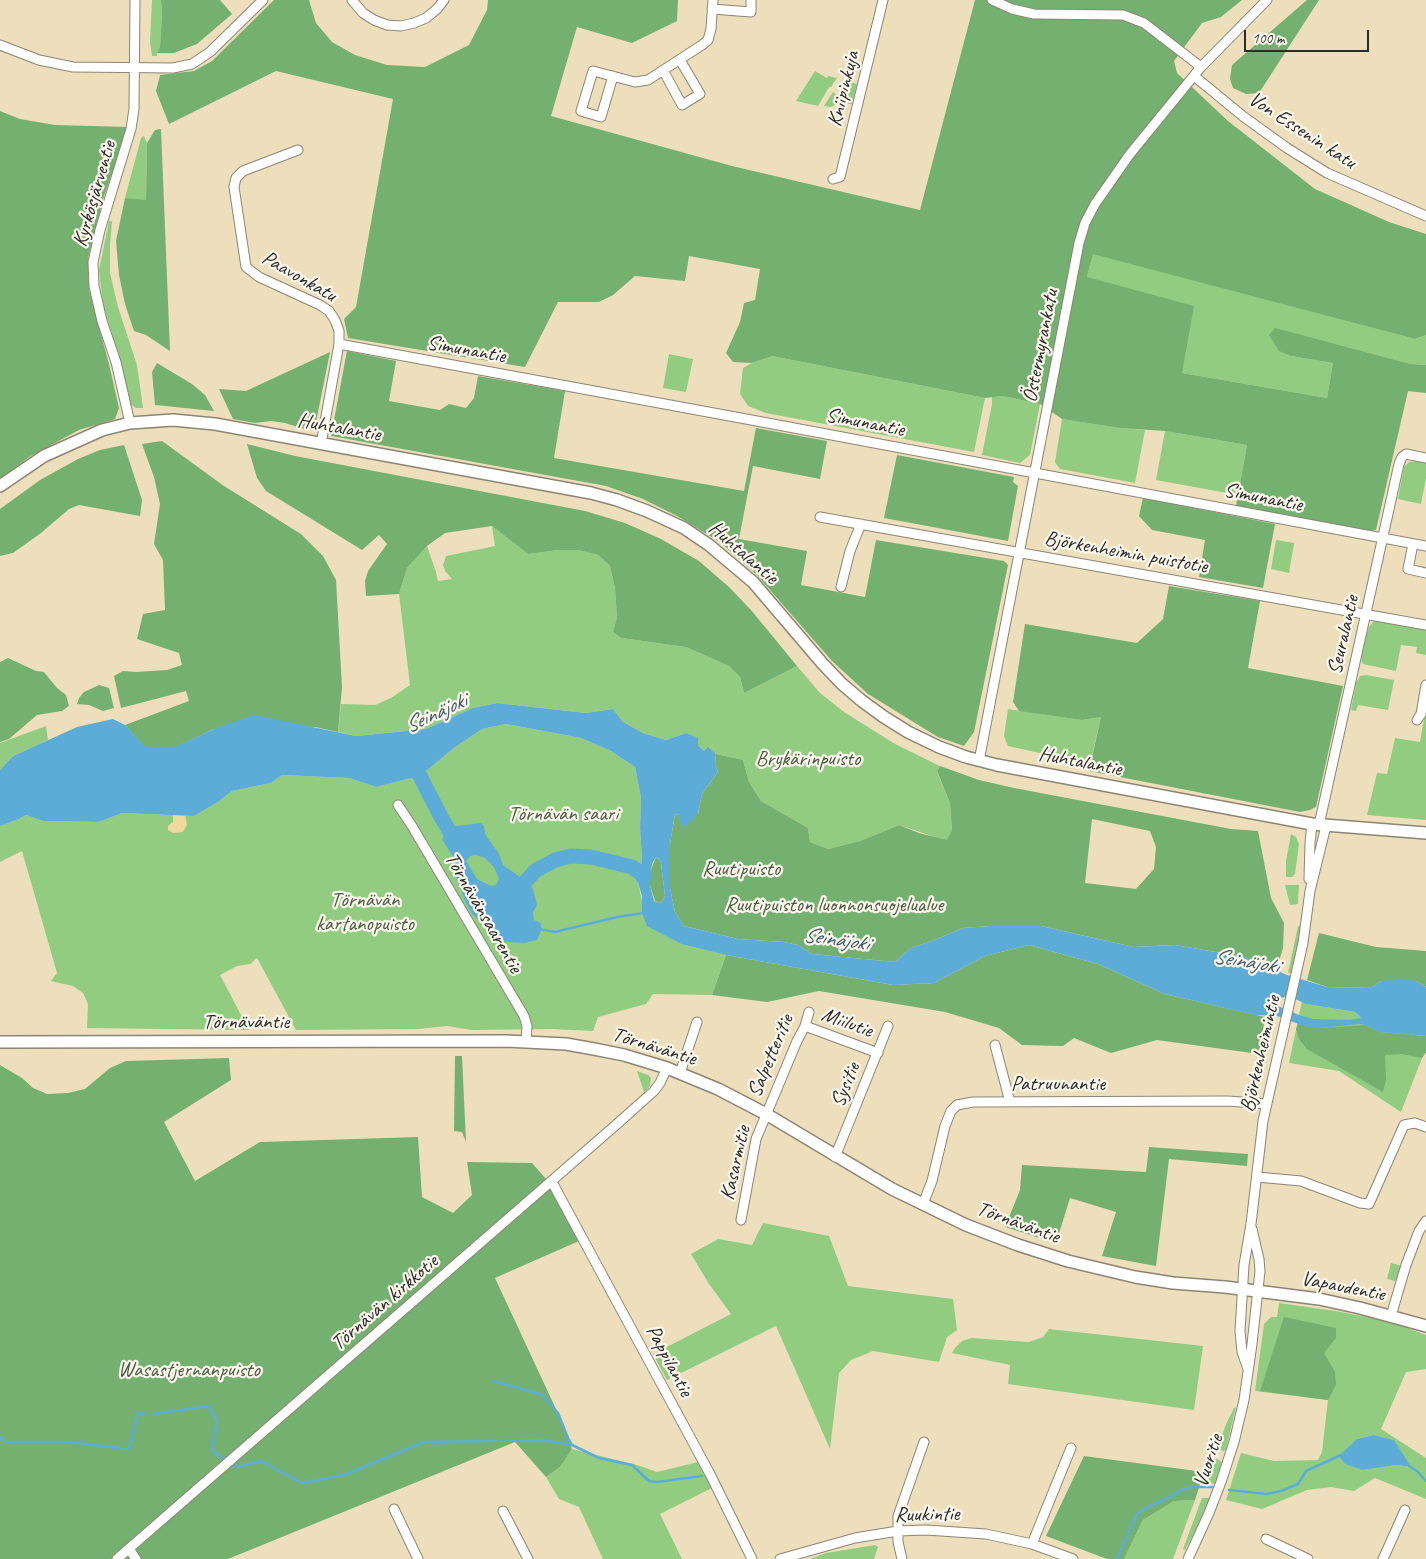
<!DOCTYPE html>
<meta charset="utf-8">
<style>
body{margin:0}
#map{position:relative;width:1426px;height:1559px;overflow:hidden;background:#eddfbc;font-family:Caveat,sans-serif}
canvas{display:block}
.scale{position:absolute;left:1244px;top:30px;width:125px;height:22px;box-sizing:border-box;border:2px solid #2b2b2b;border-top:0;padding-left:6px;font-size:15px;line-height:18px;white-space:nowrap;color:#2b2b2b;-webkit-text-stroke:4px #fbf7ec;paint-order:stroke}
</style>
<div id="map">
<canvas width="1426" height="1559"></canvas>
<div class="scale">100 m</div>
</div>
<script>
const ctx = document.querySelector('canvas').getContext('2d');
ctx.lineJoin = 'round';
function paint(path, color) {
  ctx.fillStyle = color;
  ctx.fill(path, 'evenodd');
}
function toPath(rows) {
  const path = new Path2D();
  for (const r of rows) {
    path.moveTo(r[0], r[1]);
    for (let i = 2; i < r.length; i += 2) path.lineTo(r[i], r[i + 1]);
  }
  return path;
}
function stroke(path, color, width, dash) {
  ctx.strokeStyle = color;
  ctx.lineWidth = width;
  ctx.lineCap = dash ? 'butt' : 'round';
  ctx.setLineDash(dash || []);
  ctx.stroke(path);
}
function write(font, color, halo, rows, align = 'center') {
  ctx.font = font + ' Caveat,sans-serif';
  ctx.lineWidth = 4.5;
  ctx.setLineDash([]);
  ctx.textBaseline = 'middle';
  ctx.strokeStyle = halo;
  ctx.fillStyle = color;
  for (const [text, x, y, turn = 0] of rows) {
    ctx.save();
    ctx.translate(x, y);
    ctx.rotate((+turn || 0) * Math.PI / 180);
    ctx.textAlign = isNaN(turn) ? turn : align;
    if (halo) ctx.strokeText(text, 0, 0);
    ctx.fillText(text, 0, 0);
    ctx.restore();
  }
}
paint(toPath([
 [152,0,161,0,162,13,160,47,157,53,157,56,152,56,150,42],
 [815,71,827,78,828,76,837,78,831,87,829,87,818,106,796,101],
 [844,80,857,84,852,104,839,103,831,107,824,106,833,92,838,96,845,94,847,89,843,83],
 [144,136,147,143,146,201,125,198,141,138],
 [109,221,112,221,110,245,110,273,118,307,137,365,143,408,136,408,130,404,127,396,121,363,103,305,99,270],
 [1093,253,1415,339,1426,335,1426,365,1411,364,1335,344,1291,356,1333,363,1327,398,1182,373,1087,277],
 [669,354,693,359,686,392,663,388],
 [772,356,985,398,974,452,766,413,748,406,740,394,743,368,752,363],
 [1003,396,1040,404,1030,455,1020,463,982,455,992,404,992,397],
 [1062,419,1120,428,1145,430,1135,483,1060,469,1055,462],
 [1165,431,1247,445,1238,495,1156,480],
 [1417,461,1426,463,1426,478,1421,504,1398,499,1404,467,1409,462],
 [492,526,528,554,558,550,578,550,598,555,610,566,615,589,617,617,613,632,621,638,686,647,729,666,740,677,744,693,797,666,820,693,844,712,895,744,940,766,937,772,950,803,952,830,947,841,899,825,860,841,828,849,810,842,808,828,761,801,749,782,743,760,716,754,708,748,704,751,686,733,666,740,643,733,623,722,613,709,586,713,497,703,473,708,426,729,356,736,338,732,341,704,375,705,391,698,410,685,399,594,407,568,427,546,436,572,438,581,452,579,445,571,443,565,446,556,495,546],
 [1276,540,1294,543,1289,573,1271,569],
 [1374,621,1426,630,1426,655,1416,653,1417,647,1401,645,1396,671,1363,664,1361,659,1365,638,1369,627],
 [1366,675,1394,680,1388,710,1358,705,1356,711,1351,710,1356,683,1360,676],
 [1426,708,1426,820,1367,815,1377,773,1387,774,1395,738,1420,742],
 [1008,709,1082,720,1101,717,1090,764,1008,746,1004,736],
 [506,724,581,738,611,751,635,767,641,798,640,828,642,860,642,866,632,875,638,883,647,925,681,944,726,955,712,995,653,994,646,1004,598,1017,593,1031,552,1029,472,1030,447,1026,418,1029,296,1030,257,958,250,964,237,966,220,975,249,1030,87,1028,88,1004,83,993,73,986,51,981,57,973,22,851,0,862,0,826,19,819,26,815,43,821,99,822,122,813,194,816,218,802,232,791,271,783,282,775,349,778,376,787,420,776,454,748,482,729],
 [46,726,48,740,13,756,0,770,0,743],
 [1291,834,1296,837,1299,844,1295,874,1292,877,1286,877,1286,861],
 [1285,885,1299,885,1298,904,1290,905],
 [1298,926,1302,926,1291,973,1288,973],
 [1302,1001,1306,1004,1355,1012,1361,1018,1419,1037,1426,1036,1426,1052,1422,1058,1401,1112,1339,1071,1289,1063],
 [637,1071,648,1075,651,1078,650,1086,644,1092],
 [763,1223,829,1236,848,1286,953,1299,957,1330,947,1337,939,1362,873,1351,851,1360,839,1373,830,1449,776,1326,667,1380,653,1354,731,1314,709,1284,691,1254,718,1239,752,1245],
 [1391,1263,1402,1266,1399,1282,1387,1279],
 [1279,1303,1336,1311,1391,1322,1426,1335,1426,1369,1406,1372,1381,1429,1426,1458,1426,1499,1375,1478,1354,1491,1331,1487,1307,1490,1262,1509,1226,1500,1241,1453,1274,1461,1318,1460,1322,1452,1328,1400,1255,1391,1264,1324,1271,1317,1277,1317],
 [1373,1435,1394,1440,1410,1467,1396,1465,1363,1470,1357,1439],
 [1049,1329,1203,1346,1194,1410,1008,1384,1010,1365,952,1353,955,1348,962,1341,971,1338,1029,1342,1043,1337],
 [1236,1407,1226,1449,1224,1451,1218,1450,1217,1448,1227,1422,1234,1408],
 [572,1449,637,1465,657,1472,698,1462,712,1488,660,1514,682,1559,603,1559,579,1507,559,1499,546,1477,560,1467],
 [1214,1459,1217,1459,1222,1462,1215,1484,1207,1482],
 [1202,1498,1210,1498,1198,1525,1185,1550,1183,1549],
 [1195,1500,1173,1559,1124,1559,1143,1520,1174,1501],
 [875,1545,878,1547,874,1559,810,1559,826,1553]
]), '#91cc81');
paint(toPath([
 [161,0,220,0,232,14,197,44,174,53,157,53,160,47,162,13],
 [274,0,309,0,316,23,332,42,355,55,387,65,425,67,469,45,487,10,488,0,678,0,677,21,632,43,577,27,551,116,732,166,920,210,975,0,1242,0,1221,17,1202,23,1174,61,1177,73,1228,121,1315,189,1389,222,1426,234,1426,335,1415,339,1093,254,1087,277,1194,306,1182,373,1327,398,1333,363,1291,356,1279,351,1269,335,1275,328,1411,364,1426,365,1426,393,1408,391,1376,530,1371,531,1236,506,1247,445,1165,431,1120,428,1074,421,1062,419,1040,404,1003,396,985,398,772,356,752,363,733,362,726,353,740,322,744,303,755,300,760,269,689,256,685,281,635,276,613,295,599,302,558,302,525,367,348,338,344,319,356,307,393,99,276,71,169,124,156,91,160,75,194,71,212,61],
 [1307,0,1319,0,1259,93,1246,94,1233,88,1230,79,1232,65],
 [0,111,20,119,55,125,128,127,103,199,88,258,89,290,109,364,119,408,115,419,79,430,29,457,0,479],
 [161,129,170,351,146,335,134,331,125,304,119,275,116,241,125,198,146,200,147,143,155,130],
 [347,351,396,361,389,401,440,410,449,404,466,408,474,398,478,376,565,391,554,458,744,491,756,428,827,441,820,479,753,466,739,539,807,551,801,585,865,597,876,540,1004,561,1008,565,974,732,964,746,938,737,868,694,832,661,756,574,720,542,677,516,643,499,606,486,331,436],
 [330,352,315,427,307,430,285,423,271,421,255,423,233,419,219,389,246,391],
 [157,363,192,384,205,395,214,411,155,405,152,372],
 [162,441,224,486,301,534,323,556,336,580,342,687,338,732,315,727,214,729,174,748,146,749,125,725,189,701,186,691,121,708,114,676,123,671,136,672,167,670,182,665,179,653,137,639,143,614,165,610,163,560,154,544,160,504,154,477,142,444],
 [247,444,295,456,585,511,625,523,661,539,699,561,729,587,751,610,797,666,744,693,740,677,729,666,686,647,621,638,613,632,617,617,615,589,610,566,598,555,578,550,558,550,528,554,492,526,445,533,427,546,407,568,399,594,366,596,365,581,368,571,387,544,379,535,362,550,266,491,257,478],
 [124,445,142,500,140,516,79,505,69,509,41,533,13,553,0,556,0,509,40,480,78,459,100,450],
 [897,455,1014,477,1013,482,1018,486,1008,541,884,518],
 [1143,498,1275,524,1263,588,1199,577,1205,540,1152,530,1139,516],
 [1169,586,1260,601,1248,668,1343,686,1316,807,1310,810,1300,812,1089,771,1101,717,1082,720,1019,711,1013,702,1025,624,1137,643,1163,619],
 [8,658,36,671,44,672,57,688,66,695,69,706,62,711,37,715,9,739,0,742,0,662],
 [99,685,109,688,114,708,103,711,89,705,77,704,79,698,84,692],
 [716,754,743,760,749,782,761,801,808,828,810,842,828,849,860,841,899,825,919,833,947,840,952,830,950,803,937,771,940,766,979,780,1014,788,1231,829,1258,831,1271,898,1284,923,1283,948,1276,971,1245,957,1175,945,1134,947,1041,926,992,926,963,928,932,941,911,948,895,962,812,954,798,945,784,942,738,939,684,926,675,912,670,888,670,844,675,814,679,815,698,814,702,794,718,772,715,764],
 [1092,819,1150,831,1156,847,1154,869,1136,889,1085,883],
 [656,857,659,859,661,863,665,896,662,902,659,903,655,901,650,885,650,872],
 [1319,933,1376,947,1426,951,1426,987,1416,981,1381,981,1371,988,1327,987,1307,980],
 [1029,945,1098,964,1165,994,1265,1017,1259,1054,1157,1040,1111,1053,1074,1038,1063,1046,1022,1045,999,1028,945,1012,819,991,767,1002,712,995,726,955,893,985,934,983,985,956],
 [1298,1024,1320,1028,1365,1025,1380,1032,1426,1036,1426,1052,1422,1058,1402,1054,1385,1055,1386,1080,1383,1092,1307,1049,1299,1039,1296,1029],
 [455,1056,462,1056,466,1142,462,1132,454,1131],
 [229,1058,231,1080,164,1122,195,1181,260,1142,418,1137,422,1197,453,1213,472,1195,467,1162,532,1163,546,1179,579,1241,495,1278,562,1422,572,1449,560,1467,546,1477,515,1442,228,1559,0,1559,0,1065,22,1078,33,1088,47,1094,68,1093,85,1089,110,1068,126,1061],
 [1149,1147,1248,1154,1247,1166,1169,1159,1156,1266,1102,1256,1116,1212,1070,1198,1056,1243,1005,1227,1020,1190,1022,1165,1146,1172],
 [1284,1317,1336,1328,1336,1338,1324,1353,1335,1372,1336,1385,1328,1400,1260,1391],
 [1084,1456,1204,1472,1195,1500,1174,1501,1143,1520,1124,1559,1107,1559,1046,1536]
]), '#74b06f');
paint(toPath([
 [173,814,185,814,187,825,183,832,173,833,168,830,168,826,173,822]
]), '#eeda9e');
paint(toPath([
 [497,703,586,713,613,709,623,722,643,733,666,740,686,733,698,738,698,745,704,751,708,747,716,754,715,764,718,772,702,794,698,814,685,827,681,824,679,815,675,814,670,844,670,888,675,912,684,926,738,939,784,942,798,945,812,954,895,962,911,948,932,941,963,928,992,926,1041,926,1134,947,1175,945,1245,957,1287,975,1327,987,1371,988,1381,981,1403,979,1416,981,1426,987,1426,1036,1380,1032,1365,1025,1359,1024,1320,1028,1307,1027,1277,1016,1255,1015,1165,994,1098,964,1029,945,985,956,934,983,893,985,726,955,681,944,647,926,642,913,642,896,638,883,632,875,634,869,642,866,642,860,640,828,641,798,635,767,611,751,581,738,506,724,482,729,454,748,420,776,376,787,349,778,282,775,271,783,232,791,218,802,194,816,122,813,99,822,43,821,26,815,19,819,0,826,0,770,13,756,77,727,113,719,125,725,146,748,173,748,214,729,254,715,356,736,426,729,473,708],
 [656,857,659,859,661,863,665,896,662,902,659,903,654,901,650,885,650,872,653,862],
 [1291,997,1306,1004,1355,1012,1361,1018,1349,1020,1313,1019,1299,1015,1271,1003,1271,999,1273,998],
 [481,823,484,826,485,834,499,854,503,865,526,881,533,889,537,905,533,912,534,920,541,923,541,931,537,940,524,943,493,941,483,923,473,915,466,903,457,880,453,857,442,839,448,829,456,826],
 [476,855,485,858,494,867,499,879,496,885,491,886,477,879,466,861,470,856],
 [1373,1435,1394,1440,1411,1467,1396,1465,1363,1470,1345,1464,1339,1456,1357,1439]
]), '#5dacd7');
stroke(toPath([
 [539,929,555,932,617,917,643,913],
 [494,1381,543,1395,558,1413,568,1438,572,1445],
 [153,1414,208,1406,217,1421,212,1450,224,1459],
 [0,1437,5,1442,68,1442,129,1449,138,1413,144,1414],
 [234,1465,236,1467,261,1461,302,1483,344,1475,424,1442,543,1440,572,1445,599,1458,632,1465,649,1481,657,1482,702,1476],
 [1409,1466,1417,1471,1426,1481],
 [1229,1490,1267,1494,1281,1491,1298,1484,1306,1471,1341,1455],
 [1117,1559,1137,1514,1148,1507,1168,1498,1181,1490,1191,1487,1212,1487]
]), '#5dacd7', 2.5);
stroke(toPath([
 [420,776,441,817,459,847],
 [511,892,519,889,535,871,555,860,571,856,591,857,632,867,645,876]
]), '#5dacd7', 15);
const minor = toPath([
 [352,0,363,13,374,20,387,25,401,26,414,23,426,18,437,9,444,0],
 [992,0,1012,9,1034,14,1123,15,1144,23,1201,67],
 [712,9,751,12,751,0],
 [0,45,39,60,73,67,173,68,192,64,210,52,263,0],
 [663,70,682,105,700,94,680,60],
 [613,76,601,117,581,111,593,71,635,82,648,80,702,45,708,40,711,29,713,0],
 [1194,76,1244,117,1287,148,1327,173,1426,216],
 [298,150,243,171,236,178,234,187,246,267,259,277,320,305,329,311,335,320,339,331,339,344,321,444],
 [833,179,840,177,883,0],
 [339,344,746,419,1426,546],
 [130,423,116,362,102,321,94,286,93,262,100,230,131,129,134,109,135,0],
 [820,517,1426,625],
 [1413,544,1408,569,1426,573],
 [841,587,850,551,861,524],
 [1417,720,1421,714,1426,685],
 [979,761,1079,243,1085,223,1095,204,1130,154,1201,67,1267,0],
 [398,805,412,826,524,1016,527,1026,526,1042],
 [1319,825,1399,464,1402,457,1406,454,1426,458],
 [1309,879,1310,843,1312,824],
 [805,1026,878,1053],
 [995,1045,1010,1102],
 [680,1073,697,1022],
 [835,1157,888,1026],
 [1257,1177,1301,1181,1360,1203,1369,1204,1404,1125,1415,1123,1426,1127],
 [552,1182,710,1474,752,1559],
 [923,1204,932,1181,945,1126,951,1111,957,1105,973,1102,1228,1101,1266,1104],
 [741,1220,756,1139,797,1041,805,1026,809,1012],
 [1391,1316,1406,1265,1419,1231,1426,1221],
 [1248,1369,1242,1352,1240,1331,1244,1265,1251,1224,1263,1121,1303,943,1310,891,1326,826],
 [394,1509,418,1559],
 [503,1511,528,1559],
 [1266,1539,1308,1559],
 [1032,1544,1071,1448],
 [129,1549,136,1559],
 [117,1559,617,1124,654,1091,660,1083,667,1068],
 [780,1559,855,1538,898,1531,926,1530,986,1534,1032,1544,1073,1559],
 [902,1559,898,1542,898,1516,924,1442],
 [1188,1559,1209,1513,1221,1482,1234,1442,1244,1400,1252,1344,1260,1271,1259,1259,1252,1229],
 [1383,1559,1405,1510]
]);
const major = toPath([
 [0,486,44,456,102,430,130,423,173,420,215,424,591,493,617,500,647,511,684,528,709,545,753,582,822,663,842,684,862,701,884,717,908,732,939,747,966,757,997,765,1312,824,1426,833],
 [0,1042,506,1041,566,1044,594,1049,624,1055,667,1068,718,1089,766,1114,892,1189,966,1225,1018,1245,1068,1261,1135,1277,1173,1283,1225,1287,1319,1299,1360,1308,1426,1326]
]);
stroke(minor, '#8c8574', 11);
stroke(major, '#8c8574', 14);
stroke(minor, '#fff', 9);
stroke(major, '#fff', 11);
write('21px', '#2b2b2b', '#fbf7ec', [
 ["Kniipinkuja",844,89,-76],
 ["Von Essenin katu",1302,131,33],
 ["Kyrkösjärventie",95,194,-74],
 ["Paavonkatu",299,277,30],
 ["Östermyrankatu",1041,346,-79],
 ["Simunantie",466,350,10],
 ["Simunantie",865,423,11],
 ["Huhtalantie",339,428,10],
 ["Simunantie",1263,498,11],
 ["Huhtalantie",743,553,41],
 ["Björkenheimin puistotie",1126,553,10],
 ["Seuralantie",1344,635,-77],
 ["Huhtalantie",1080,762,11],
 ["Törnävänsaarentie",483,913,60],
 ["Törnäväntie",246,1022],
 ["Miilutie",847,1023,20],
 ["Törnäväntie",654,1047,17],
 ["Björkenheimintie",1261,1054,-77],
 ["Salpetteritie",771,1056,-67],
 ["Patruunantie",1058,1084],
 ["Sysitie",846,1085,-68],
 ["Kasarmitie",736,1163,-77],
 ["Törnäväntie",1018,1223,20],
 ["Vapaudentie",1343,1287,11],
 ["Törnävän kirkkotie",385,1303,-41],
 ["Pappilantie",669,1361,62],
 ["Vuoritie",1209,1461,-72],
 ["Ruukintie",927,1515,-1]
]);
write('21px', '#4a5b45', '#fbf7ec', [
 ["Brykärinpuisto",808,759],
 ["Törnävän saari",563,814],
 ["Ruutipuisto",741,869],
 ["Törnävän",365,900],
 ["kartanopuisto",365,924],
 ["Ruutipuiston luonnonsuojelualue",834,905],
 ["Wasastjernanpuisto",189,1370]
]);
write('italic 22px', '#3c5867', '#fbf7ec', [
 ["Seinäjoki",436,714,-25],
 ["Seinäjoki",836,940,8],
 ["Seinäjoki",1246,962,9]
]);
</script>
